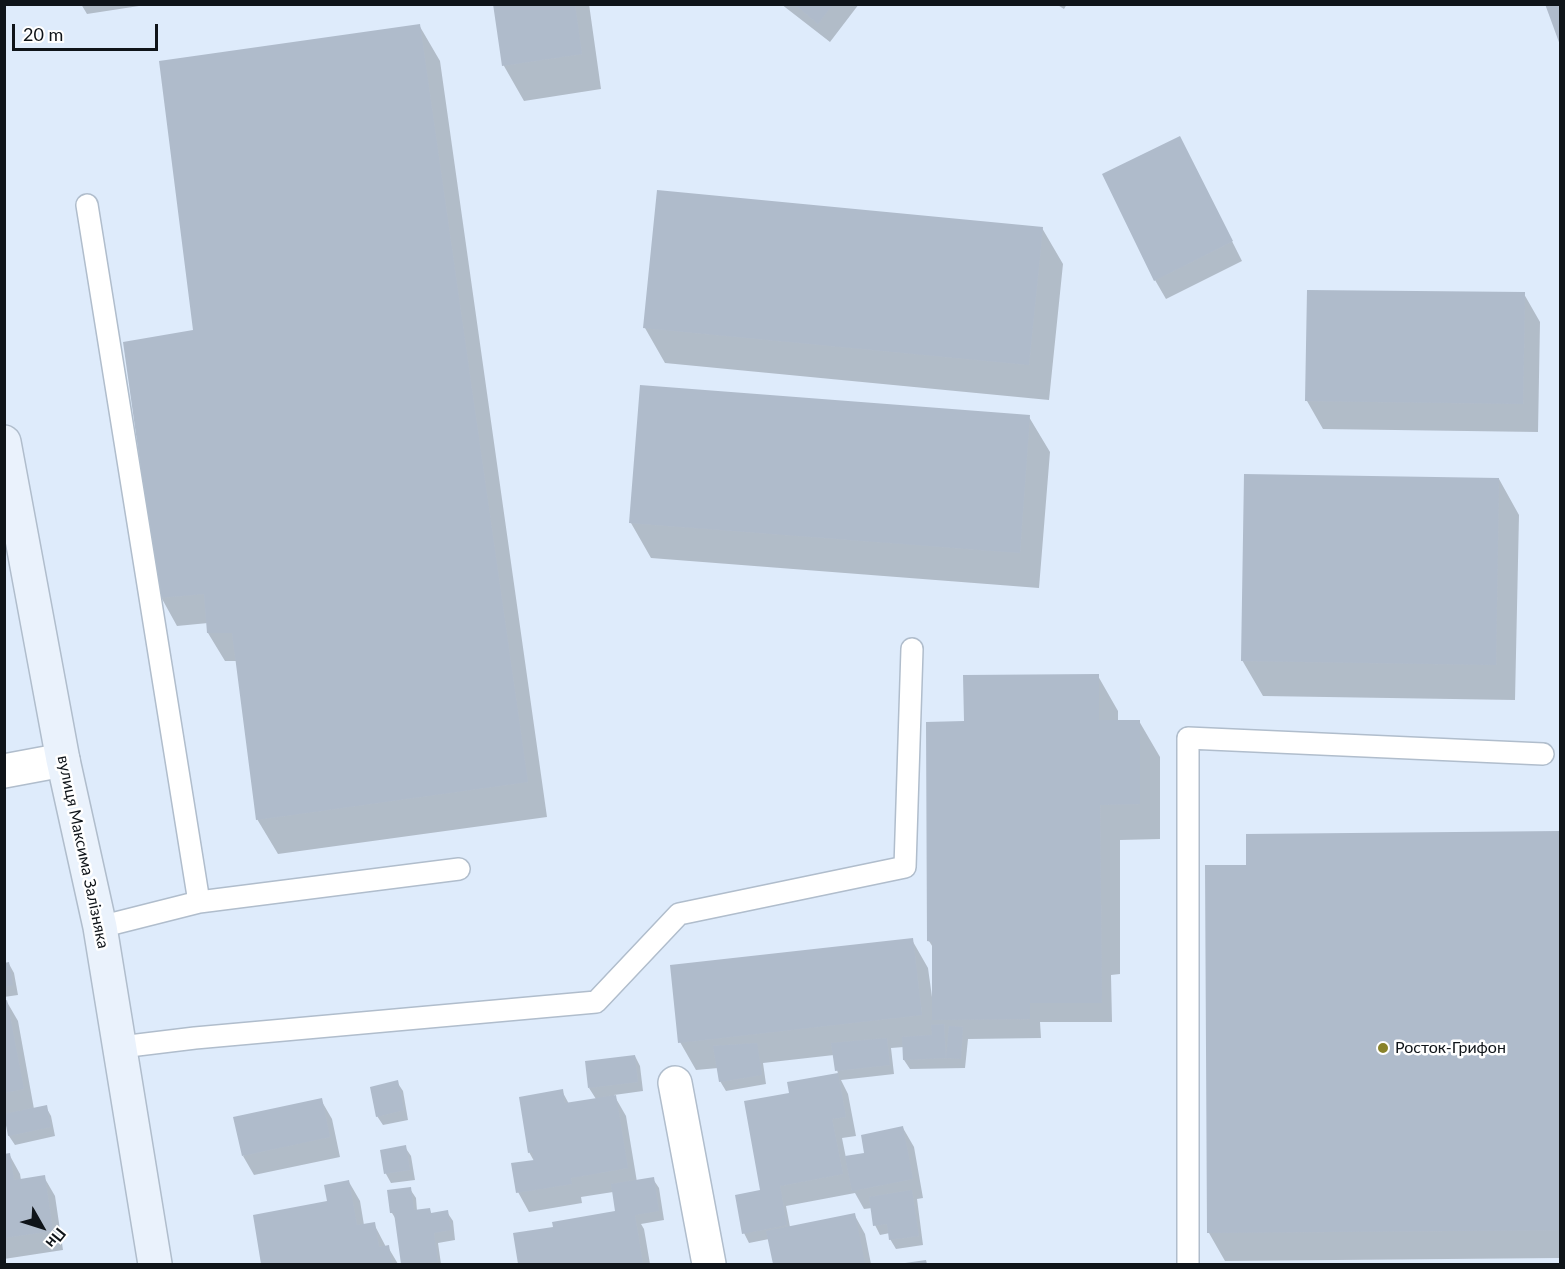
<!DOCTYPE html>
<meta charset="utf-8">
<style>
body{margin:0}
#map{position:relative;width:1565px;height:1269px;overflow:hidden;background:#deebfb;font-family:Lato,sans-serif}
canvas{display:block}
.frame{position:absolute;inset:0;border:6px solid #0f1419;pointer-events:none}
.north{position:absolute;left:12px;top:1197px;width:60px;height:60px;-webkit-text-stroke:4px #fff;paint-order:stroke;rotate:129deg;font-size:16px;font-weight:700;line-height:24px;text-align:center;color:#0f1419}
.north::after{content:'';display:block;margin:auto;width:21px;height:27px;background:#0f1419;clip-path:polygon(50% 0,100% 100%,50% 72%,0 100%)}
.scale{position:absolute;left:12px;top:24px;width:146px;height:27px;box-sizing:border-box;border:3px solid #0f1419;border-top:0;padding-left:8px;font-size:18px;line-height:21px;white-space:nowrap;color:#0f1419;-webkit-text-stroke:4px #fff;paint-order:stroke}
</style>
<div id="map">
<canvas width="1565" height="1269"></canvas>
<div class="frame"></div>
<div class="north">Пн</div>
<div class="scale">20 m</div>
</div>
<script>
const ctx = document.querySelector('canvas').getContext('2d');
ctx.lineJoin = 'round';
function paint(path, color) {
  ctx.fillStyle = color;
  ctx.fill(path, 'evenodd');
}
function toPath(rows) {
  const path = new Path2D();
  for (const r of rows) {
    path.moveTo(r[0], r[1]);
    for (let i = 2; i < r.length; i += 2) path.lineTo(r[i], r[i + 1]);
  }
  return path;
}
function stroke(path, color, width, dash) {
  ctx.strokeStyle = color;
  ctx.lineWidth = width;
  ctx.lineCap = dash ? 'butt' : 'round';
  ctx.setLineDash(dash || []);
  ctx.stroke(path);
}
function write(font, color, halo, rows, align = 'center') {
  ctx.font = font + ' Lato,sans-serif';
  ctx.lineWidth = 5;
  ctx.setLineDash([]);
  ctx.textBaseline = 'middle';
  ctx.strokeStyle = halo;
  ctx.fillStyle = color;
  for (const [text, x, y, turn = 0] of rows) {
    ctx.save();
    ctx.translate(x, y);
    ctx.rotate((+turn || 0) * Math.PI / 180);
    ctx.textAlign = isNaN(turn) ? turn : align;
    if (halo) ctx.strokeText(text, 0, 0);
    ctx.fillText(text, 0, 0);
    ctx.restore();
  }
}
paint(toPath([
 [81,4,152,4,87,14],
 [495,4,589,4,601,89,524,101,504,66],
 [781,4,859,4,830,42],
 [1056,4,1067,4,1064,9],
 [1546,4,1560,4,1560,41],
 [419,25,440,61,547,817,278,854,257,819,237,661,225,661,208,633,208,623,177,626,161,597],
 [1180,138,1242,261,1166,299,1155,280],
 [1042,228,1063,264,1049,400,665,363,645,328],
 [1309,291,1524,294,1540,322,1538,432,1323,429,1307,401],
 [1029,417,1050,452,1039,588,651,558,631,523],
 [1499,479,1519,515,1515,700,1263,696,1242,660],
 [1098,676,1118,711,1118,721,1139,721,1160,757,1160,839,1120,840,1120,974,1111,975,1112,1022,1040,1022,1041,1038,968,1039,965,1068,910,1069,904,1060,904,1047,891,1048,894,1074,841,1080,848,1094,856,1136,842,1138,846,1158,866,1154,903,1128,914,1147,923,1198,917,1199,923,1245,896,1249,890,1239,890,1233,880,1235,875,1225,872,1208,864,1209,855,1193,786,1206,790,1227,854,1214,865,1234,871,1264,774,1264,769,1239,749,1243,744,1233,762,1191,791,1094,838,1074,834,1055,763,1063,766,1084,726,1091,720,1081,718,1068,696,1070,680,1042,912,940,928,968,932,997,934,997,934,949,929,941,965,723],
 [1560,833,1560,1258,1225,1261,1209,1233,1247,866,1247,835],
 [4,964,9,964,14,973,18,995,4,997],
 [4,1002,7,1002,18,1021,34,1109,46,1107,51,1116,55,1136,15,1145,9,1136,4,1114],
 [635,1056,640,1066,643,1091,614,1095,626,1116,637,1182,653,1179,659,1188,664,1220,641,1224,644,1229,650,1264,519,1264,514,1235,555,1228,617,1212,613,1192,581,1197,582,1203,529,1212,518,1192,534,1161,529,1152,562,1091,569,1104,596,1099,589,1088],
 [397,1082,403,1091,408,1120,383,1125,377,1116],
 [321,1100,332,1119,340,1157,254,1175,243,1156],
 [405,1147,411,1156,415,1180,391,1183,386,1174,382,1151],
 [9,1154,20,1174,21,1180,44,1177,55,1196,63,1250,4,1259,4,1155],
 [349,1182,360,1201,364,1225,374,1224,386,1247,388,1247,398,1264,263,1264,254,1216,329,1203],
 [410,1189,416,1198,417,1211,429,1210,432,1214,447,1212,453,1221,455,1240,438,1243,441,1264,402,1264,397,1221,392,1213]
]), '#0003');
paint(toPath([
 [493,4,575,4,582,54,502,66],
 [794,4,833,4,818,24],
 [1545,4,1560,4,1560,45],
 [420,24,528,782,256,820,232,633,207,633,204,594,159,598,123,342,193,330,159,61],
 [1180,136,1233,241,1154,281,1102,174],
 [657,190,1043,227,1029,365,643,328],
 [1307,290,1525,292,1523,404,1305,401],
 [640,385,1030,415,1020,553,629,523],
 [1244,474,1499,478,1496,665,1241,661],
 [1099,674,1099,720,1140,720,1140,804,1100,805,1102,1003,1030,1003,1030,1019,932,1020,932,942,927,941,926,722,964,721,963,675],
 [1560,831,1560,1230,1207,1233,1205,865,1246,865,1246,834],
 [913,938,922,1015,678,1043,670,965],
 [9,962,13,985,4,987,4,963],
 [7,1000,24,1089,4,1093,4,1001],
 [944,1024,946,1058,903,1060,902,1037,932,1035,931,1025],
 [949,1026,963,1027,961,1059,946,1058],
 [887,1038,890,1065,835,1071,831,1043],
 [757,1043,762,1075,719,1082,713,1046],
 [635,1055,638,1082,588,1088,585,1061],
 [838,1073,846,1117,832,1119,843,1174,780,1186,787,1225,742,1234,735,1195,760,1190,744,1101,789,1093,787,1082],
 [398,1080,404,1110,376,1117,370,1087],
 [563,1089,565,1103,616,1095,628,1168,571,1178,572,1184,516,1193,511,1163,534,1160,532,1152,528,1153,519,1097],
 [322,1098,330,1137,242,1156,233,1117],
 [47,1105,51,1127,8,1136,4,1114],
 [903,1126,913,1179,852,1191,845,1156,864,1153,861,1135],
 [406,1145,410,1170,384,1174,380,1150],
 [10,1153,14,1180,45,1175,53,1231,4,1238,4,1154],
 [654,1177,659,1211,635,1215,643,1264,518,1264,513,1233,553,1227,552,1222,615,1211,611,1184],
 [349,1180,357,1225,375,1222,379,1247,389,1245,392,1264,261,1264,253,1215,327,1201,324,1185],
 [411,1187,414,1210,430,1208,431,1213,448,1210,451,1230,434,1233,438,1262,401,1264,394,1213,390,1213,387,1190],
 [912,1190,919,1236,889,1240,887,1224,873,1226,869,1197],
 [855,1213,865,1264,773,1264,766,1231],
 [926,1260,927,1264,905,1264,905,1263]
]), '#afbbcb');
const service = toPath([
 [87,205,199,902],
 [100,927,199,902,459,869],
 [121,1047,195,1038,596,1002,679,914,905,867,912,649],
 [1188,1264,1188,738,1543,754]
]);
const minor = toPath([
 [4,771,63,760],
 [675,1083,709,1264]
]);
const secondary = toPath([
 [4,442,63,760,100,927,155,1264]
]);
stroke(service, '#b0bdcc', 24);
stroke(minor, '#b0bdcc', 36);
stroke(secondary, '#b0bdcc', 36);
stroke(service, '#fff', 21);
stroke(minor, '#fff', 33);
stroke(secondary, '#eaf2fc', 33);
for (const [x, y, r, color] of [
 [1383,1048,6,"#89822a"]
]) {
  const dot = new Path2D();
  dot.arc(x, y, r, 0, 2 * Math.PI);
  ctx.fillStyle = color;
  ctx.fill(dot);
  stroke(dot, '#fff', 2);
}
write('16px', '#0f1419', '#fff', [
 ["вулиця Максима Залізняка",83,852,78]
]);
write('16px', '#0f1419', '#fff', [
 ["Росток-Грифон",1395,1048]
], 'left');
</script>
